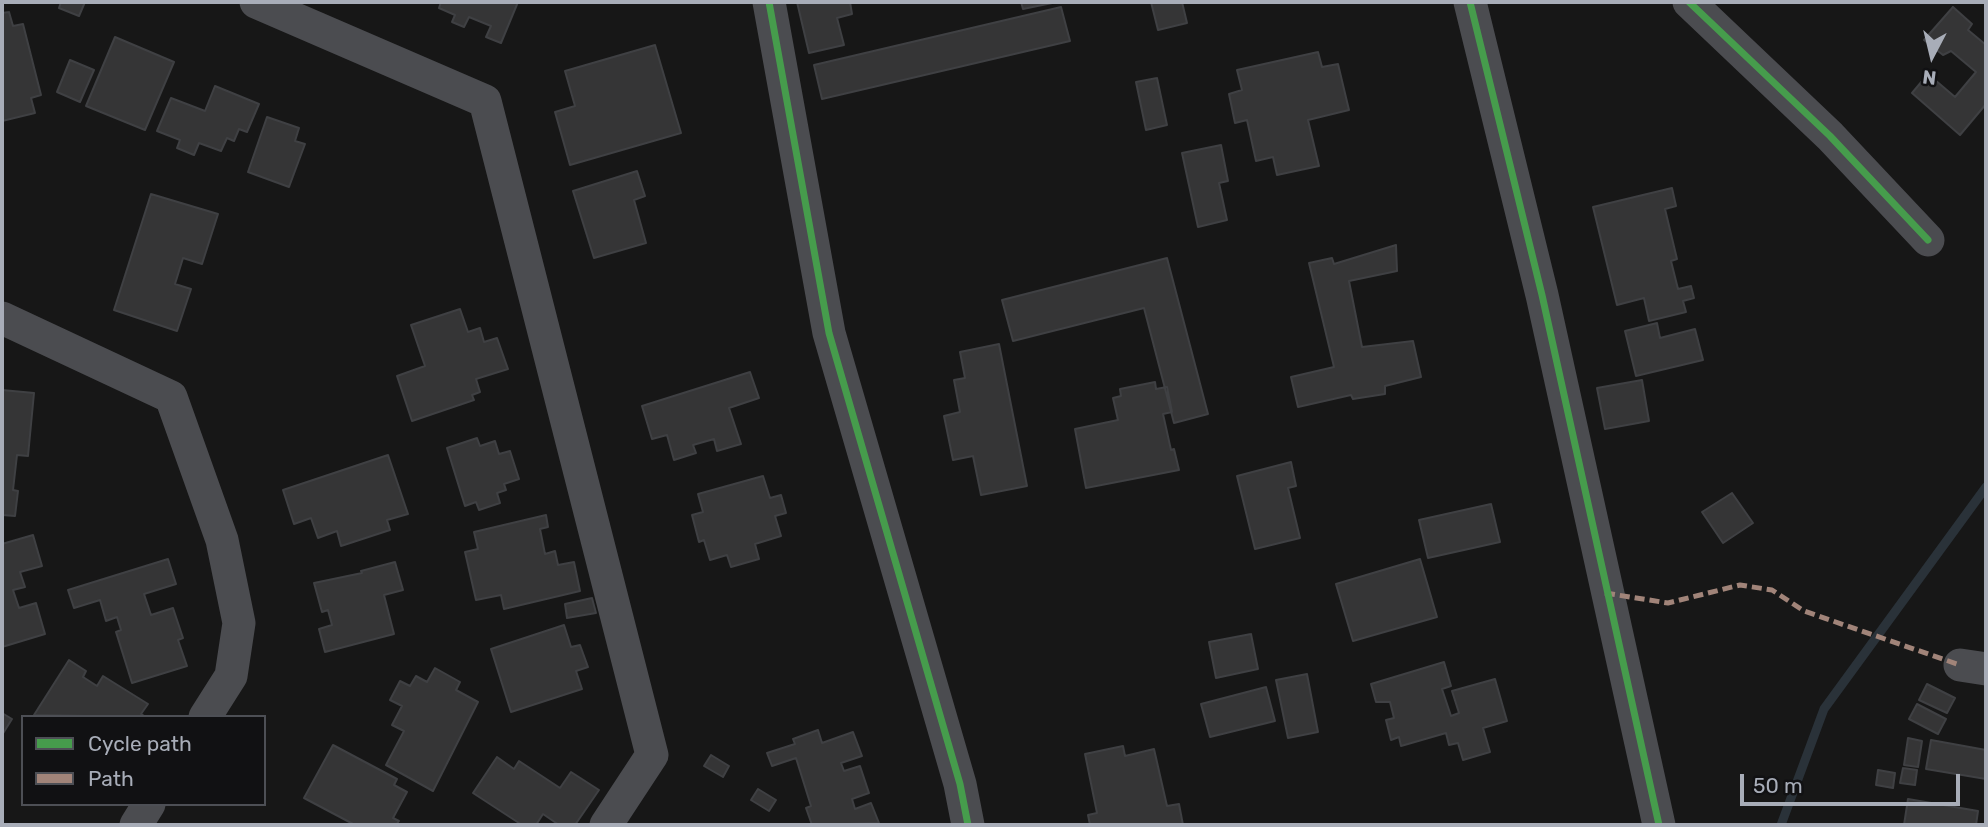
<!DOCTYPE html>
<style>
body{margin:0}
#map{position:relative;width:1988px;height:827px;overflow:hidden;background:#171717;font-family:Rubik,sans-serif}
canvas{display:block}
.frame{position:absolute;inset:0;border:4px solid #a8adb8;pointer-events:none}
.legend{position:absolute;left:21px;top:715px;width:245px;height:91px;box-sizing:border-box;background:#111113;border:2px solid #4d4f55;margin:0;padding:9px 12px;list-style:none;font-size:21px;color:#a8adb8}
.legend li{display:flex;align-items:center;gap:14px;height:35px}
.legend b{width:35px;border:2px solid #4d4f55}
.north{position:absolute;left:1897px;top:21px;width:70px;height:70px;-webkit-text-stroke:5px #111113;paint-order:stroke;rotate:187deg;font-size:19px;font-weight:700;line-height:28px;text-align:center;color:#a8adb8}
.north::after{content:'';display:block;margin:auto;width:24px;height:32px;background:#a8adb8;clip-path:polygon(50% 0,100% 100%,50% 72%,0 100%)}
.scale{position:absolute;left:1740px;top:774px;width:220px;height:32px;box-sizing:border-box;border:4px solid #a8adb8;border-top:0;padding-left:9px;font-size:21px;line-height:24px;white-space:nowrap;color:#a8adb8;-webkit-text-stroke:5px #111113;paint-order:stroke}
</style>
<div id="map">
<canvas width="1988" height="827"></canvas>
<div class="frame"></div>
<ul class="legend">
<li><b style="height:9px;background:#469c4c"></b>Cycle path</li>
<li><b style="height:9px;background:#a18479"></b>Path</li>
</ul>
<div class="north">N</div>
<div class="scale">50 m</div>
</div>
<script>
const ctx = document.querySelector('canvas').getContext('2d');
ctx.lineJoin = 'round';
function toPath(rows) {
  const path = new Path2D();
  for (const r of rows) {
    path.moveTo(r[0], r[1]);
    for (let i = 2; i < r.length; i += 2) path.lineTo(r[i], r[i + 1]);
  }
  return path;
}
function stroke(path, color, width, dash) {
  ctx.strokeStyle = color;
  ctx.lineWidth = width;
  ctx.lineCap = dash ? 'butt' : 'round';
  ctx.setLineDash(dash || []);
  ctx.stroke(path);
}
function paint(path, color) {
  ctx.fillStyle = color;
  ctx.fill(path, 'evenodd');
}
stroke(toPath([
 [1781,825,1824,709,1986,487]
]), '#2a3239', 9);
const building = toPath([
 [61,2,85,2,79,16,59,8,61,2],
 [441,2,518,2,501,43,486,37,491,26,469,17,464,27,452,22,455,15,439,8,441,2],
 [797,2,850,2,852,14,837,18,844,45,809,53,797,2],
 [1021,2,1057,2,1023,9,1021,2],
 [1151,2,1182,2,1187,23,1158,30,1151,2],
 [1061,7,1070,41,822,99,814,65,1061,7],
 [1953,7,1972,24,1968,30,1986,45,1986,104,1960,135,1912,93,1928,74,1955,97,1976,72,1951,51,1943,55,1924,40,1953,7],
 [9,12,13,26,23,24,41,95,31,98,35,113,2,121,2,13,9,12],
 [115,37,174,62,145,130,86,106,115,37],
 [655,45,681,133,570,165,555,112,575,106,565,71,655,45],
 [1318,52,1322,67,1338,64,1349,110,1308,120,1319,166,1277,175,1273,157,1256,161,1247,120,1235,123,1229,94,1242,90,1237,70,1318,52],
 [70,60,94,70,80,102,57,92,70,60],
 [1157,78,1167,125,1146,130,1136,82,1157,78],
 [215,86,259,104,247,132,239,129,234,141,227,138,221,151,199,143,194,155,177,148,180,140,157,131,171,98,205,111,215,86],
 [267,117,299,128,295,141,305,144,289,187,248,172,267,117],
 [1221,145,1228,181,1219,183,1227,220,1198,227,1182,153,1221,145],
 [637,171,645,196,634,200,646,243,594,258,573,191,637,171],
 [1672,188,1676,206,1665,209,1677,259,1671,261,1678,289,1691,286,1694,298,1683,301,1686,312,1649,321,1644,298,1617,305,1593,207,1672,188],
 [151,194,218,214,202,264,183,258,175,284,191,289,177,331,114,310,151,194],
 [1396,245,1397,271,1349,281,1362,347,1413,341,1421,377,1385,386,1385,394,1353,399,1351,395,1298,407,1291,377,1334,367,1309,263,1332,258,1334,264,1396,245],
 [1167,258,1208,414,1174,423,1144,308,1013,341,1002,300,1167,258],
 [460,309,468,332,480,328,484,342,497,338,508,369,476,379,480,392,472,395,474,400,412,421,397,376,425,366,411,325,460,309],
 [1657,323,1660,338,1695,329,1703,360,1636,376,1625,331,1657,323],
 [999,344,1027,486,981,495,973,456,953,460,944,416,960,412,954,380,965,378,960,352,999,344],
 [750,372,759,398,729,408,741,444,717,451,714,439,693,445,696,453,674,460,667,435,652,439,642,406,750,372],
 [1642,380,1649,421,1605,429,1597,388,1642,380],
 [1155,382,1156,389,1167,387,1172,412,1163,414,1171,450,1174,449,1179,470,1086,488,1075,429,1118,420,1113,398,1121,396,1120,389,1155,382],
 [2,390,34,393,28,456,17,455,13,490,18,491,15,516,2,515,2,390],
 [477,438,480,446,495,441,499,454,510,451,519,479,504,484,506,490,497,493,500,503,479,510,476,502,465,506,447,448,477,438],
 [388,455,408,514,387,520,390,530,341,546,337,531,318,538,311,518,294,524,283,490,388,455],
 [1291,462,1296,486,1288,488,1300,538,1255,549,1237,476,1291,462],
 [763,476,770,498,781,495,786,513,775,516,781,536,755,544,759,559,731,567,727,555,710,560,704,540,699,542,692,515,703,512,698,494,763,476],
 [1732,493,1753,523,1723,543,1702,512,1732,493],
 [1491,504,1500,542,1428,558,1419,520,1491,504],
 [546,515,548,527,540,529,545,554,555,551,558,565,574,562,580,591,504,609,501,595,476,600,465,552,478,549,474,532,546,515],
 [33,535,42,566,20,572,25,587,13,590,19,608,36,603,45,634,2,647,2,544,33,535],
 [168,559,176,584,144,594,151,615,173,608,183,638,178,640,187,666,132,683,116,632,121,630,117,617,106,621,100,600,74,608,68,590,168,559],
 [1420,559,1437,617,1353,641,1336,584,1420,559],
 [395,562,403,590,384,595,394,634,325,652,319,629,332,625,328,610,322,612,314,583,362,573,361,571,395,562],
 [592,598,596,613,567,618,565,604,592,598],
 [564,625,571,647,580,645,588,667,576,671,582,689,511,712,491,649,564,625],
 [1251,634,1258,669,1216,678,1209,642,1251,634],
 [69,660,86,671,83,677,97,686,103,676,148,704,141,714,146,717,34,715,69,660],
 [1444,662,1451,686,1442,689,1451,716,1459,713,1452,691,1495,679,1507,721,1483,728,1490,752,1463,760,1458,743,1449,745,1446,733,1401,746,1399,737,1391,740,1386,720,1394,718,1390,702,1376,702,1371,684,1444,662],
 [435,668,460,682,456,690,478,702,433,791,386,765,404,731,392,725,402,706,390,700,400,681,410,686,416,676,427,682,435,668],
 [1307,674,1318,732,1288,738,1276,680,1307,674],
 [1927,684,1955,698,1947,713,1919,700,1927,684],
 [1266,687,1275,721,1210,737,1201,704,1266,687],
 [1917,704,1946,719,1938,734,1909,719,1917,704],
 [2,713,12,719,2,735,2,713],
 [818,730,822,743,853,732,862,756,841,763,844,771,860,766,869,793,852,799,855,809,871,803,879,823,812,825,806,808,811,806,796,758,772,766,767,753,795,744,793,739,818,730],
 [1908,738,1922,741,1918,767,1904,765,1908,738],
 [1931,740,1986,750,1986,779,1926,769,1931,740],
 [333,745,397,779,394,785,407,792,393,818,399,821,396,825,355,825,304,798,333,745],
 [1123,746,1125,756,1154,749,1167,806,1179,804,1183,825,1090,825,1088,815,1097,813,1085,754,1123,746],
 [711,755,729,766,723,777,704,766,711,755],
 [497,757,514,769,519,761,560,788,571,772,599,790,575,825,559,825,543,814,536,825,522,825,473,793,497,757],
 [1903,768,1917,770,1915,785,1900,783,1903,768],
 [1878,770,1895,773,1893,788,1876,785,1878,770],
 [758,789,776,800,769,811,751,800,758,789],
 [1908,799,1978,811,1976,825,1904,825,1908,799]
]);
paint(building, '#353536');
stroke(building, '#3f4043', 2);
stroke(toPath([
 [256,2,485,101,652,755,606,825],
 [769,2,829,333,960,784,968,825],
 [1470,2,1542,295,1659,825],
 [1689,2,1830,136,1928,240],
 [2,318,171,397,222,540,239,623,231,676,205,717],
 [1960,665,1986,669],
 [136,825,149,804]
]), '#4b4c50', 33);
stroke(toPath([
 [1605,593,1668,603,1740,585,1772,590,1804,611,1960,665]
]), '#a18479', 5, [10, 5]);
stroke(toPath([
 [769,2,829,333,960,784,968,825],
 [1470,2,1542,295,1659,825],
 [1689,2,1830,136,1928,240]
]), '#469c4c', 7);
</script>
